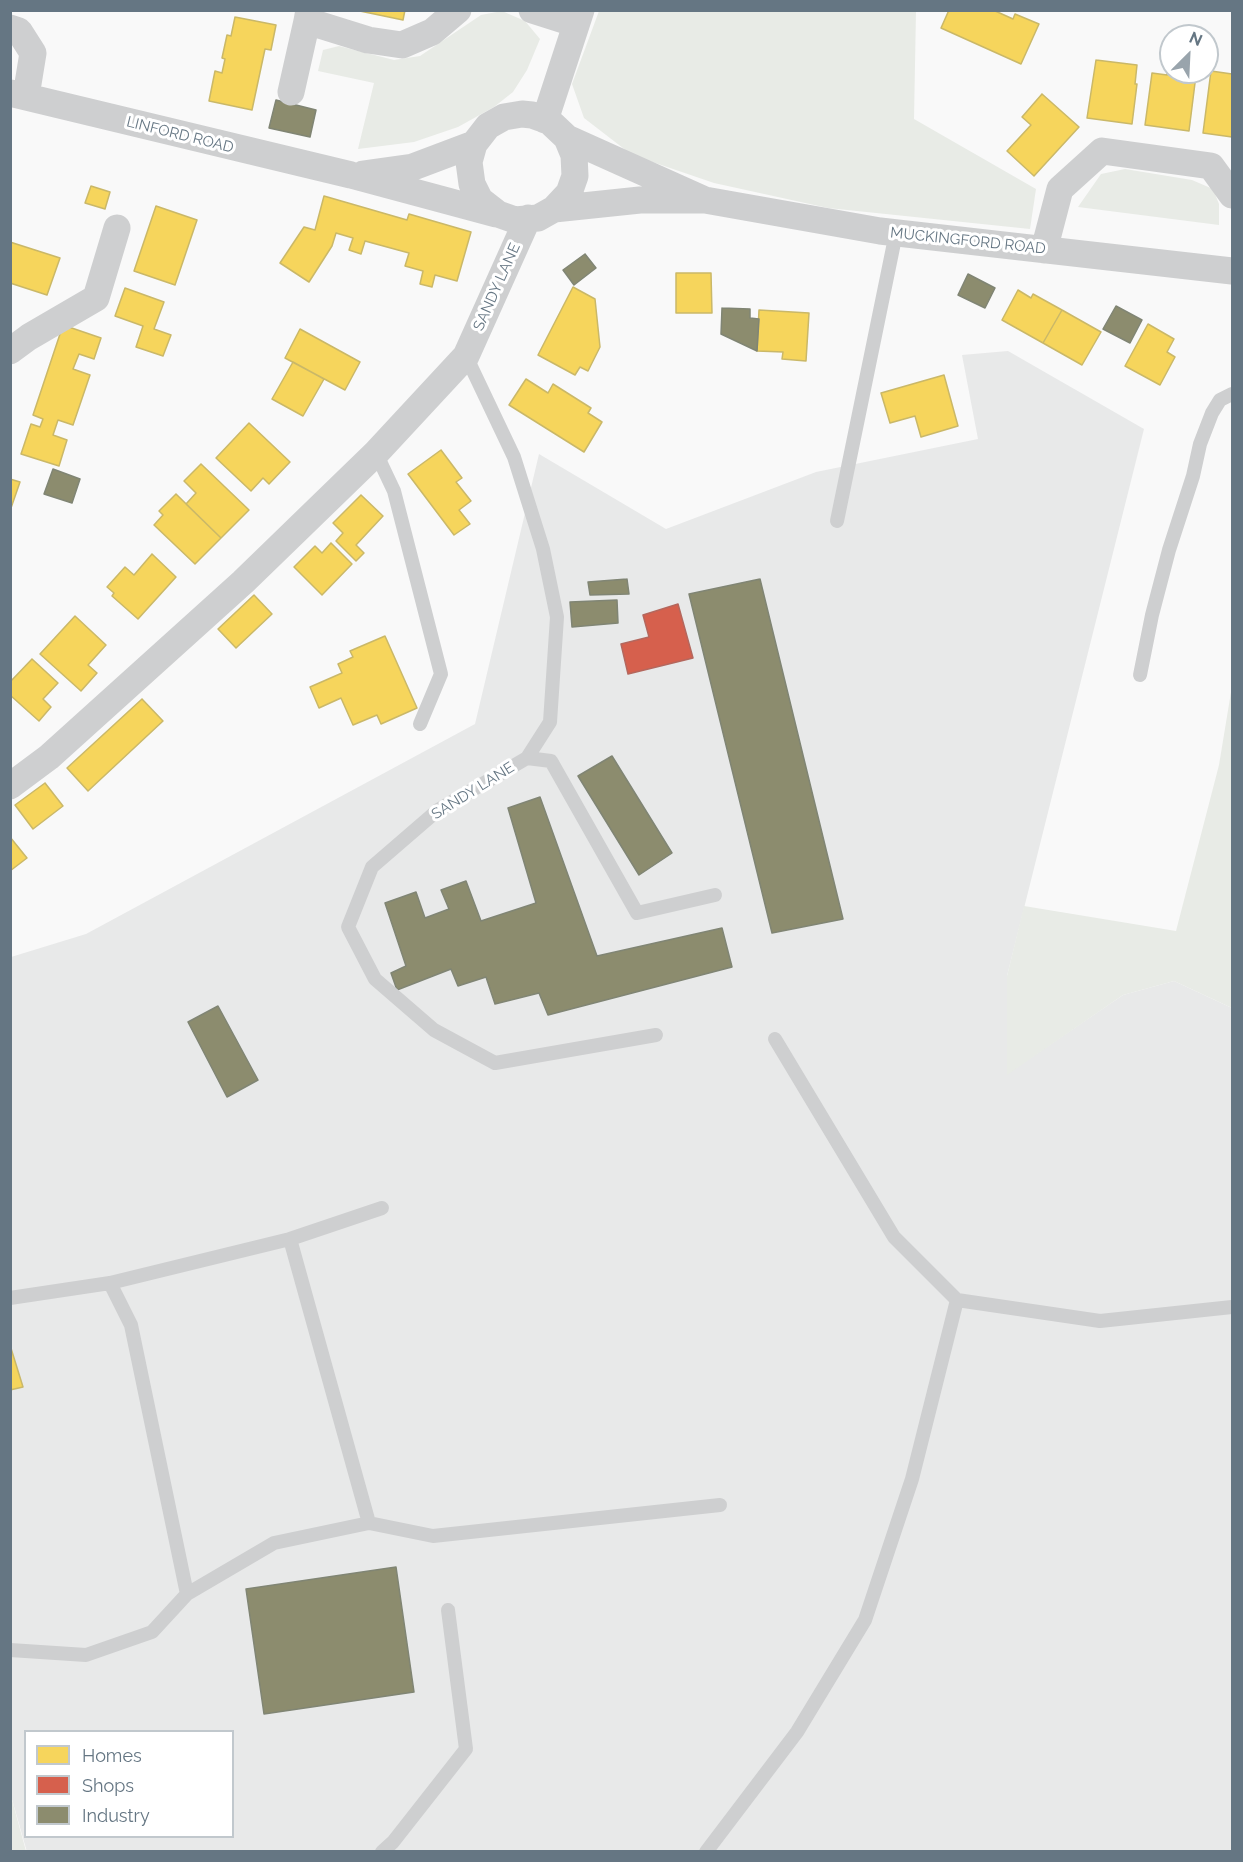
<!DOCTYPE html>
<style>
body{margin:0}
#map{position:relative;width:1243px;height:1862px;overflow:hidden;background:#f9f9f9;font-family:Raleway,sans-serif}
canvas{display:block}
.frame{position:absolute;inset:0;border:12px solid #657683;pointer-events:none}
.legend{position:absolute;left:24px;top:1730px;width:210px;height:108px;box-sizing:border-box;background:#fff;border:2px solid #c1c8cd;margin:0;padding:8px 10px;list-style:none;font-size:18px;color:#657683}
.legend li{display:flex;align-items:center;gap:12px;height:30px}
.legend b{width:30px;border:2px solid #c1c8cd}
.north{position:absolute;left:1159px;top:24px;width:60px;height:60px;box-sizing:border-box;background:#fff;border:2px solid #c1c8cd;border-radius:50%;rotate:24deg;font-size:16px;font-weight:700;line-height:24px;text-align:center;color:#657683}
.north::after{content:'';display:block;margin:auto;width:21px;height:27px;background:#99a4ac;clip-path:polygon(50% 0,100% 100%,50% 72%,0 100%)}
</style>
<div id="map">
<canvas width="1243" height="1862"></canvas>
<div class="frame"></div>
<ul class="legend">
<li><b style="height:16px;background:#f6d55c"></b>Homes</li>
<li><b style="height:16px;background:#d6604d"></b>Shops</li>
<li><b style="height:16px;background:#8c8c6e"></b>Industry</li>
</ul>
<div class="north">N</div>
</div>
<script>
const ctx = document.querySelector('canvas').getContext('2d');
ctx.lineJoin = 'round';
function paint(path, color) {
  ctx.fillStyle = color;
  ctx.fill(path, 'evenodd');
}
function toPath(rows) {
  const path = new Path2D();
  for (const r of rows) {
    path.moveTo(r[0], r[1]);
    for (let i = 2; i < r.length; i += 2) path.lineTo(r[i], r[i + 1]);
  }
  return path;
}
function stroke(path, color, width, dash) {
  ctx.strokeStyle = color;
  ctx.lineWidth = width;
  ctx.lineCap = dash ? 'butt' : 'round';
  ctx.setLineDash(dash || []);
  ctx.stroke(path);
}
function write(font, color, halo, rows, align = 'center') {
  ctx.font = font + ' Raleway,sans-serif';
  ctx.lineWidth = 6;
  ctx.setLineDash([]);
  ctx.textBaseline = 'middle';
  ctx.strokeStyle = halo;
  ctx.fillStyle = color;
  for (const [text, x, y, turn = 0] of rows) {
    ctx.save();
    ctx.translate(x, y);
    ctx.rotate((+turn || 0) * Math.PI / 180);
    ctx.textAlign = isNaN(turn) ? turn : align;
    if (halo) ctx.strokeText(text, 0, 0);
    ctx.fillText(text, 0, 0);
    ctx.restore();
  }
}
paint(toPath([
 [1008,351,1144,429,1007,976,1007,1074,1123,995,1174,981,1232,1008,1232,1851,27,1852,11,1796,11,957,86,934,475,724,539,454,666,529,816,472,978,439,962,355],
 [26,1732,232,1732,232,1836,26,1836]
]), '#e8e9e9');
paint(toPath([
 [502,11,525,21,540,39,527,70,513,92,494,107,458,127,414,142,358,149,374,83,318,71,323,50,339,46,394,60,420,56,481,15],
 [599,11,916,11,914,119,1036,189,1030,229,828,208,714,183,632,155,584,118,572,84],
 [1125,169,1192,180,1213,189,1219,204,1219,225,1078,207,1101,174],
 [1232,686,1232,1008,1174,981,1123,995,1007,1075,1007,976,1024,906,1176,931,1219,765],
 [11,1796,26,1851,11,1851]
]), '#e8ebe6');
const homes = toPath([
 [355,10,405,10,403,20,355,10],
 [949,10,993,10,1013,19,1015,14,1039,24,1021,64,941,28,949,10],
 [235,17,276,25,271,50,265,49,252,110,209,101,215,71,222,73,225,59,222,58,227,35,231,36,235,17],
 [1096,60,1137,65,1135,84,1137,84,1132,124,1087,118,1096,60],
 [1168,70,1196,75,1189,131,1145,125,1152,73,1167,75,1168,70],
 [1211,71,1232,74,1232,137,1203,133,1211,71],
 [1042,94,1079,127,1034,176,1007,151,1031,125,1022,117,1042,94],
 [91,186,110,192,105,209,85,203,91,186],
 [324,196,407,220,409,214,471,232,457,281,435,275,432,287,420,284,423,271,405,266,409,253,365,241,361,254,349,250,353,238,336,233,332,246,309,282,280,263,304,227,315,230,324,196],
 [156,206,197,220,175,285,134,271,156,206],
 [10,242,60,258,47,295,10,283,10,242],
 [676,273,711,273,712,313,676,313,676,273],
 [573,287,595,299,600,347,588,371,580,367,575,375,538,355,573,287],
 [125,288,164,302,154,329,171,335,163,356,136,347,143,326,115,316,125,288],
 [1018,290,1031,298,1033,294,1062,310,1043,343,1002,320,1018,290],
 [759,310,809,313,806,361,782,359,783,352,757,351,759,310],
 [1062,310,1101,332,1082,365,1043,343,1062,310],
 [1148,324,1174,339,1167,352,1175,357,1160,385,1125,366,1148,324],
 [63,325,101,338,94,359,79,354,73,369,90,375,73,425,58,420,53,435,67,440,59,466,21,454,31,424,40,427,43,419,33,415,63,325],
 [300,329,360,362,345,390,285,358,300,329],
 [293,362,324,379,303,416,272,399,293,362],
 [944,375,958,426,921,437,915,416,890,423,881,393,944,375],
 [526,379,548,393,553,384,591,408,588,413,602,422,584,452,509,405,526,379],
 [249,423,290,462,269,484,263,478,251,491,216,458,249,423],
 [441,450,462,478,456,482,471,501,459,510,470,524,454,535,408,474,441,450],
 [201,464,249,510,221,538,186,504,196,493,184,481,201,464],
 [10,479,20,482,11,508,10,508,10,479],
 [176,494,221,538,195,564,154,525,163,515,159,511,176,494],
 [361,495,383,516,356,545,364,553,356,561,336,541,343,533,333,523,361,495],
 [331,543,352,564,322,595,294,567,315,546,322,553,331,543],
 [152,554,176,577,138,619,112,596,114,593,107,587,125,567,134,575,152,554],
 [254,595,272,614,236,648,218,629,254,595],
 [75,616,106,645,88,665,97,673,81,691,40,654,75,616],
 [385,636,417,708,381,724,377,715,353,725,341,698,319,708,310,687,342,673,338,664,353,657,350,651,385,636],
 [32,659,58,683,43,699,51,707,39,721,10,695,10,682,32,659],
 [142,699,163,721,88,791,67,768,142,699],
 [45,783,63,806,33,829,15,805,45,783],
 [10,837,27,858,10,871,10,837],
 [10,1345,23,1387,10,1390,10,1345]
]);
paint(homes, '#f6d55c');
stroke(homes, '#cab868', 1.5);
const shops = toPath([
 [678,604,693,658,628,674,621,644,649,637,643,615,678,604]
]);
paint(shops, '#d6604d');
stroke(shops, '#b4675d', 1.5);
const industry = toPath([
 [276,100,316,110,310,137,269,128,276,100],
 [585,254,596,268,574,285,563,270,585,254],
 [968,274,995,288,985,308,958,295,968,274],
 [1116,306,1142,320,1130,343,1103,329,1116,306],
 [722,308,750,309,750,318,759,319,757,351,721,334,722,308],
 [53,469,80,479,72,503,44,494,53,469],
 [627,579,629,594,590,595,588,582,627,579],
 [760,579,843,919,772,933,689,594,760,579],
 [617,600,618,623,572,627,570,602,617,600],
 [612,756,672,853,639,875,578,776,612,756],
 [540,797,597,956,722,928,732,967,548,1015,539,993,495,1004,486,977,458,986,451,969,397,990,391,973,406,966,385,903,416,892,425,918,449,909,441,890,466,881,481,921,536,903,508,808,540,797],
 [218,1006,258,1080,227,1097,188,1022,218,1006],
 [396,1567,414,1692,264,1714,246,1589,396,1567]
]);
paint(industry, '#8c8c6e');
stroke(industry, '#808574', 1.5);
stroke(toPath([
 [466,356,514,457,543,549,557,617,550,722,527,758,438,810,372,867,348,927,375,979,434,1030,495,1063,656,1035],
 [376,453,394,491,441,674,420,724],
 [837,521,896,233],
 [1140,675,1152,615,1169,550,1193,476,1200,444,1212,413,1220,400,1232,394],
 [527,758,551,761,637,913,715,895],
 [775,1039,894,1237,957,1300],
 [290,1239,382,1208],
 [110,1283,131,1325,187,1594],
 [10,1298,110,1283,290,1239,369,1523],
 [10,1650,86,1655,152,1632,187,1594,274,1543,369,1523,433,1536,720,1505],
 [382,1852,393,1842,466,1749,448,1610],
 [706,1852,797,1732,865,1620,912,1479,957,1300,1100,1321,1232,1307]
]), '#cecfd0', 14);
stroke(toPath([
 [309,10,307,21,368,40,402,45,432,32,458,10],
 [532,10,576,24],
 [10,28,19,31,33,53,26,96],
 [291,92,307,21],
 [10,93,351,175,496,214],
 [545,120,581,10],
 [363,174,413,167,474,144],
 [705,200,567,138,549,121,532,115,522,114,504,117,488,126,474,144,469,162,472,184,480,200,498,214,515,220,538,218,554,209,640,200,705,200,880,231,1232,271],
 [554,209,569,193,575,176,574,155,567,138],
 [1044,250,1060,189,1102,151,1211,166,1232,195],
 [10,351,29,337,96,298,117,228],
 [10,786,49,757,243,582,376,453,466,356,528,218]
]), '#cecfd0', 27);
write('15px', '#657683', '#fff', [
 ["LINFORD ROAD",180,135,14],
 ["MUCKINGFORD ROAD",968,241,6],
 ["SANDY LANE",497,287,-66],
 ["SANDY LANE",473,791,-32]
]);
</script>
